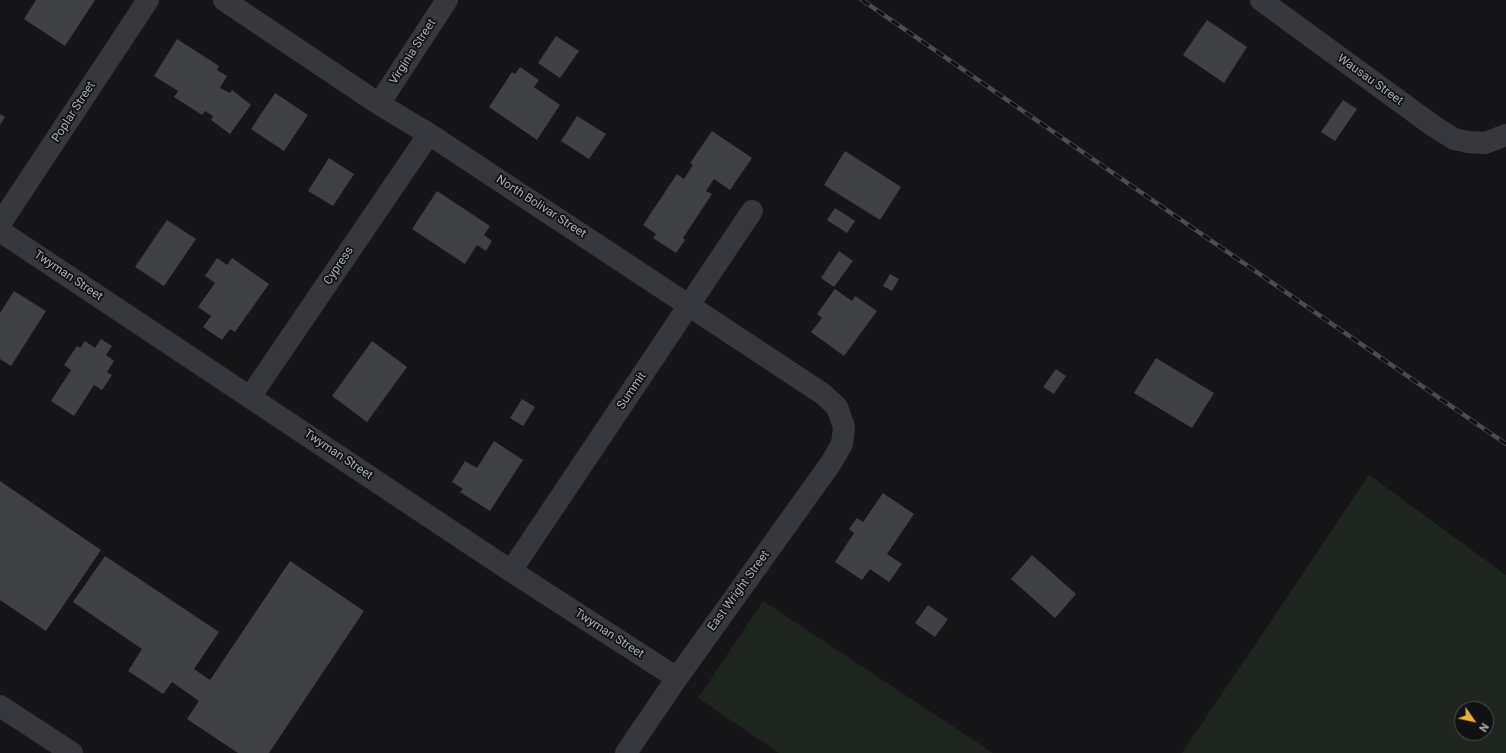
<!DOCTYPE html>
<style>
body{margin:0}
#map{position:relative;width:1506px;height:753px;overflow:hidden;background:#161618;font-family:Roboto,sans-serif}
canvas{display:block}
.north{position:absolute;left:1454px;top:701px;width:40px;height:40px;box-sizing:border-box;background:#111113;border:1px solid #4d4f55;border-radius:50%;rotate:124deg;font-size:11px;font-weight:700;line-height:16px;text-align:center;color:#a8adb8}
.north::after{content:'';display:block;margin:auto;width:14px;height:18px;background:#f2b134;clip-path:polygon(50% 0,100% 100%,50% 72%,0 100%)}
</style>
<div id="map">
<canvas width="1506" height="753"></canvas>
<div class="north">N</div>
</div>
<script>
const ctx = document.querySelector('canvas').getContext('2d');
ctx.lineJoin = 'round';
function paint(path, color) {
  ctx.fillStyle = color;
  ctx.fill(path, 'evenodd');
}
function toPath(rows) {
  const path = new Path2D();
  for (const r of rows) {
    path.moveTo(r[0], r[1]);
    for (let i = 2; i < r.length; i += 2) path.lineTo(r[i], r[i + 1]);
  }
  return path;
}
function stroke(path, color, width, dash) {
  ctx.strokeStyle = color;
  ctx.lineWidth = width;
  ctx.lineCap = dash ? 'butt' : 'round';
  ctx.setLineDash(dash || []);
  ctx.stroke(path);
}
function write(font, color, halo, rows, align = 'center') {
  ctx.font = font + ' Roboto,sans-serif';
  ctx.lineWidth = 3.5;
  ctx.setLineDash([]);
  ctx.textBaseline = 'middle';
  ctx.strokeStyle = halo;
  ctx.fillStyle = color;
  for (const [text, x, y, turn = 0] of rows) {
    ctx.save();
    ctx.translate(x, y);
    ctx.rotate((+turn || 0) * Math.PI / 180);
    ctx.textAlign = isNaN(turn) ? turn : align;
    if (halo) ctx.strokeText(text, 0, 0);
    ctx.fillText(text, 0, 0);
    ctx.restore();
  }
}
paint(toPath([
 [1369,475,1506,575,1506,753,1182,753],
 [1462,709,1486,709,1486,733,1462,733],
 [763,601,993,753,779,753,698,698]
]), '#1e261f');
paint(toPath([
 [36,0,95,0,65,46,24,19],
 [1207,20,1247,47,1224,83,1183,55],
 [556,36,579,51,560,78,538,63],
 [177,39,219,66,217,70,227,76,220,88,230,93,232,90,251,105,230,134,211,120,213,116,205,111,202,115,174,97,178,91,154,76],
 [520,67,539,80,534,87,560,105,537,140,489,107,512,72,515,74],
 [275,93,308,115,284,151,251,129],
 [1343,100,1357,109,1335,141,1321,132],
 [0,114,5,117,0,125],
 [577,116,606,134,589,159,561,141],
 [712,131,752,158,730,190,714,179,706,191,712,194,683,238,685,240,676,253,653,238,656,234,643,225,677,174,684,179,693,165,690,163],
 [845,151,901,187,880,220,824,185],
 [329,158,354,174,333,206,308,191],
 [437,191,490,226,484,235,492,241,486,251,477,245,465,264,412,229],
 [835,208,855,221,847,233,827,220],
 [167,220,196,239,164,286,135,267],
 [839,251,853,261,834,287,821,278],
 [217,258,227,265,232,258,269,284,235,332,230,329,222,340,203,327,211,316,198,307,215,283,205,276],
 [890,274,899,279,892,291,883,286],
 [835,289,852,301,855,296,877,311,844,356,811,332,822,318,817,314],
 [14,291,46,311,11,366,0,359,0,313],
 [101,339,112,346,106,355,114,361,107,372,112,375,102,390,94,385,74,416,51,401,71,370,64,365,77,346,80,348,85,341,95,348],
 [372,341,407,367,367,422,332,396],
 [1156,358,1214,393,1192,428,1134,393],
 [1056,369,1066,376,1054,394,1043,387],
 [522,399,535,407,523,426,510,418],
 [494,441,523,460,490,511,460,492,463,489,452,482,465,461,477,468],
 [0,481,101,550,46,631,0,600],
 [883,493,914,514,887,554,902,564,889,582,870,569,862,580,835,562,854,533,849,529,857,518,863,522],
 [1032,555,1076,594,1055,618,1011,579],
 [105,556,219,632,194,669,210,680,290,561,364,611,269,753,238,753,187,719,199,701,172,682,163,694,128,671,142,649,73,602],
 [928,605,948,619,935,637,915,623]
]), '#404145');
stroke(toPath([
 [224,0,379,104,429,134,823,394,837,407,844,427,842,444,831,463,677,678,626,753],
 [1261,0,1432,125,1454,139,1468,142,1485,143,1506,135],
 [379,104,447,0],
 [0,224,148,0],
 [0,231,511,571,677,678],
 [250,397,429,134],
 [511,571,752,211],
 [0,706,72,753]
]), '#37383d', 22);
const rail = toPath([
 [862,0,1506,444]
]);
stroke(rail, '#4a4c52', 4.5);
stroke(rail, '#111113', 3, [9]);
write('12px', '#a8adb8', '#111113', [
 ["Virginia Street",413,52,-57],
 ["Wausau Street",1370,80,36],
 ["Poplar Street",74,112,-57],
 ["North Bolivar Street",541,207,33],
 ["Cypress",339,266,-56],
 ["Twyman Street",68,276,34],
 ["Summit",632,391,-56],
 ["Twyman Street",338,455,34],
 ["East Wright Street",739,591,-54],
 ["Twyman Street",609,634,33]
]);
</script>
